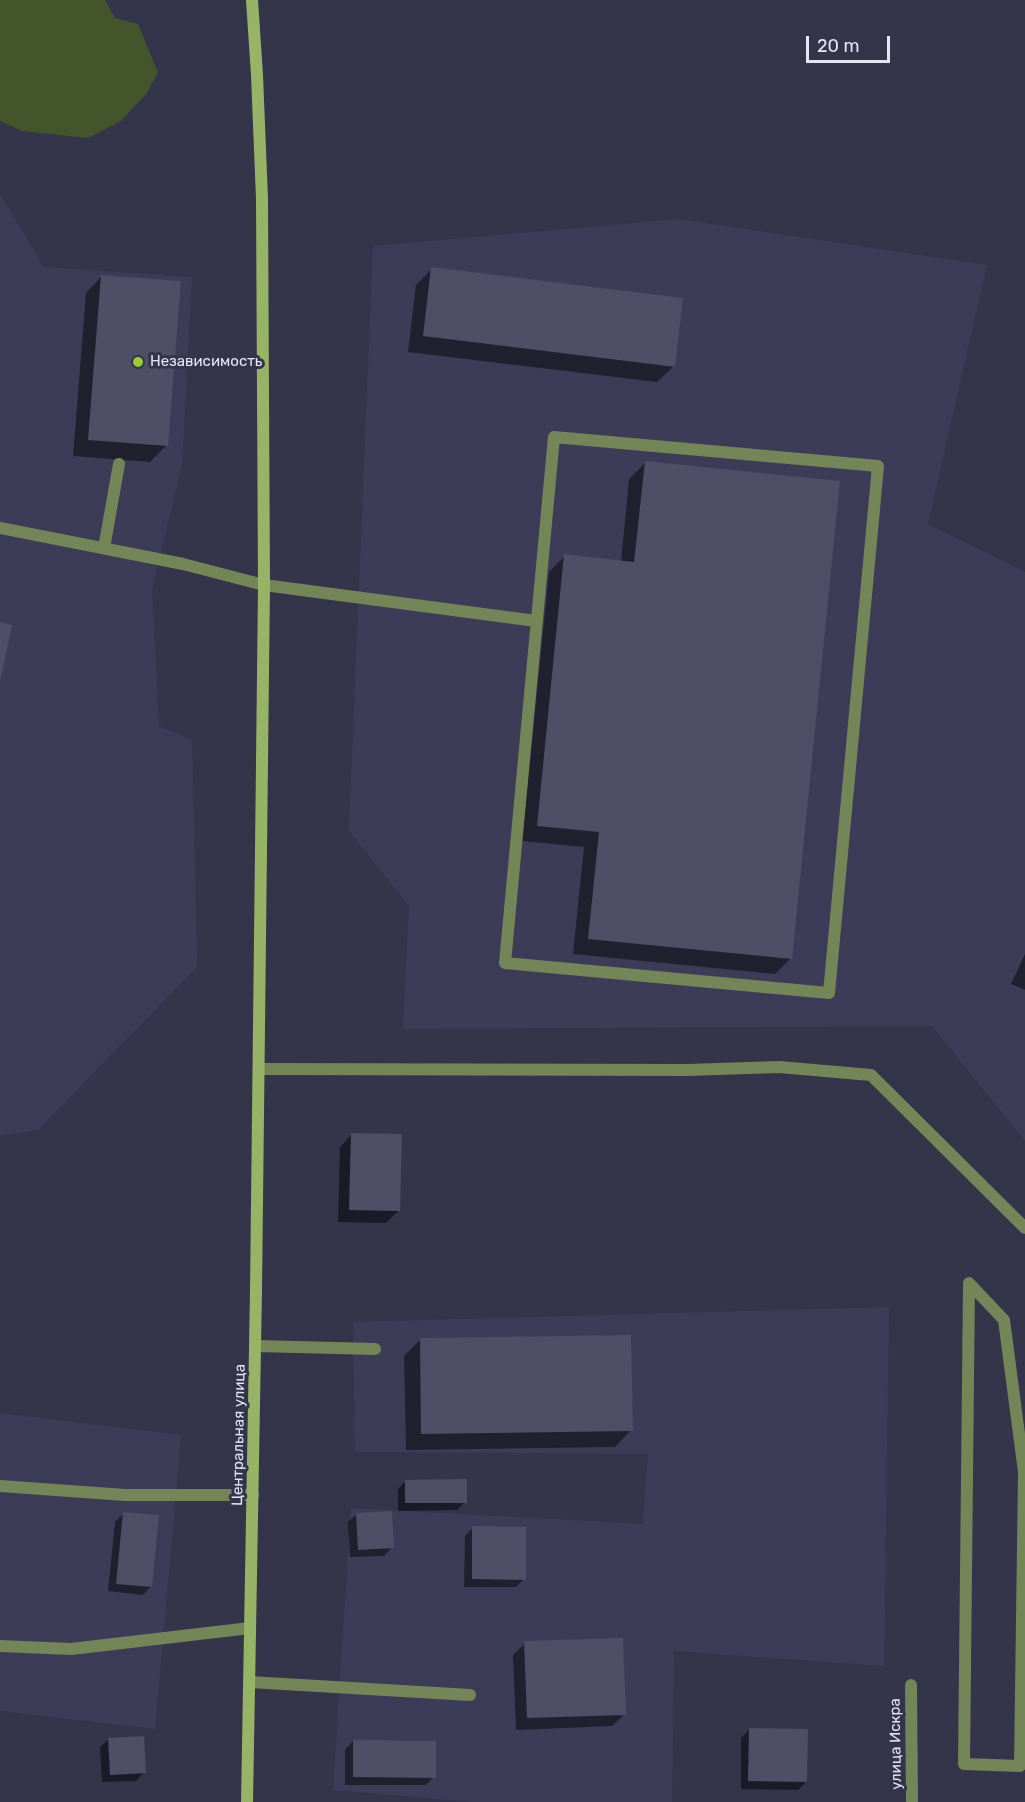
<!DOCTYPE html>
<meta charset="utf-8">
<style>
body{margin:0}
#map{position:relative;width:1025px;height:1802px;overflow:hidden;background:#34344b;font-family:Rubik,sans-serif}
canvas{display:block}
.scale{position:absolute;left:806px;top:36px;width:84px;height:27px;box-sizing:border-box;border:3px solid #e5e5f4;border-top:0;padding-left:8px;font-size:18px;line-height:21px;white-space:nowrap;color:#e5e5f4;-webkit-text-stroke:4px #34344b;paint-order:stroke}
</style>
<div id="map">
<canvas width="1025" height="1802"></canvas>
<div class="scale">20 m</div>
</div>
<script>
const ctx = document.querySelector('canvas').getContext('2d');
ctx.lineJoin = 'round';
function paint(path, color) {
  ctx.fillStyle = color;
  ctx.fill(path, 'evenodd');
}
function toPath(rows) {
  const path = new Path2D();
  for (const r of rows) {
    path.moveTo(r[0], r[1]);
    for (let i = 2; i < r.length; i += 2) path.lineTo(r[i], r[i + 1]);
  }
  return path;
}
function stroke(path, color, width, dash) {
  ctx.strokeStyle = color;
  ctx.lineWidth = width;
  ctx.lineCap = dash ? 'butt' : 'round';
  ctx.setLineDash(dash || []);
  ctx.stroke(path);
}
function write(font, color, halo, rows, align = 'center') {
  ctx.font = font + ' Rubik,sans-serif';
  ctx.lineWidth = 6;
  ctx.setLineDash([]);
  ctx.textBaseline = 'middle';
  ctx.strokeStyle = halo;
  ctx.fillStyle = color;
  for (const [text, x, y, turn = 0] of rows) {
    ctx.save();
    ctx.translate(x, y);
    ctx.rotate((+turn || 0) * Math.PI / 180);
    ctx.textAlign = isNaN(turn) ? turn : align;
    if (halo) ctx.strokeText(text, 0, 0);
    ctx.fillText(text, 0, 0);
    ctx.restore();
  }
}
paint(toPath([
 [0,194,44,267,192,277,182,465,152,590,159,726,192,740,197,967,38,1130,0,1136],
 [679,219,987,265,928,524,1025,572,1025,1141,932,1026,403,1029,409,906,349,831,373,246],
 [889,1307,884,1666,674,1651,672,1802,474,1802,333,1790,351,1508,643,1524,648,1454,355,1452,353,1322],
 [0,1413,181,1435,155,1729,0,1711]
]), '#3c3c59');
paint(toPath([
 [0,0,105,0,115,18,138,24,158,72,147,93,121,121,88,138,22,131,0,121]
]), '#45552b');
paint(toPath([
 [432,269,674,366,657,382,408,352,416,285],
 [102,276,166,446,150,462,73,456,86,293],
 [645,463,791,958,775,974,573,954,584,847,522,841,549,572,565,556,621,562,629,479],
 [1025,954,1025,990,1011,984],
 [352,1134,398,1211,386,1223,338,1222,340,1147],
 [420,1340,631,1430,615,1447,406,1450,404,1356],
 [406,1481,465,1502,457,1510,398,1511,398,1489],
 [123,1514,151,1586,143,1595,108,1591,115,1522],
 [357,1514,392,1547,384,1556,350,1557,348,1522],
 [473,1528,524,1579,516,1587,464,1587,465,1536],
 [525,1643,625,1714,612,1726,516,1730,513,1655],
 [749,1730,806,1782,798,1790,741,1789,741,1738],
 [109,1739,144,1772,136,1781,102,1782,100,1747],
 [353,1741,434,1777,426,1785,345,1785,345,1750]
]), '#0007');
paint(toPath([
 [431,267,683,298,675,367,423,336],
 [101,275,181,281,168,446,88,440],
 [645,461,840,481,792,959,588,939,599,832,537,826,564,554,634,562],
 [0,622,12,625,1,678,0,678],
 [351,1133,402,1134,400,1211,349,1210],
 [631,1335,633,1431,421,1434,420,1338],
 [467,1479,467,1503,405,1503,405,1480],
 [392,1511,394,1548,358,1550,356,1513],
 [123,1512,159,1515,152,1587,116,1584],
 [472,1526,526,1527,526,1580,472,1579],
 [623,1638,626,1715,527,1718,524,1641],
 [749,1728,808,1729,807,1782,748,1781],
 [144,1736,146,1773,110,1775,108,1738],
 [353,1740,436,1741,436,1778,353,1777]
]), '#4e4e66');
stroke(toPath([
 [554,437,878,466,829,993,505,963,554,437],
 [0,528,183,564,264,585,536,621],
 [104,548,119,464],
 [259,1069,687,1070,779,1067,871,1075,1025,1228],
 [969,1283,1004,1320,1024,1472,1020,1766,964,1764,969,1283],
 [256,1346,375,1349],
 [0,1486,125,1495,253,1495],
 [0,1646,71,1649,250,1628],
 [250,1682,470,1695]
]), '#748657', 12);
stroke(toPath([
 [911,1685,912,1802]
]), '#748657', 12);
stroke(toPath([
 [247,1802,256,1290,264,585,262,199,257,75,252,0]
]), '#96b366', 12);
for (const [x, y, r, color] of [
 [138,362,6,"#9bcb33"]
]) {
  const dot = new Path2D();
  dot.arc(x, y, r, 0, 2 * Math.PI);
  ctx.fillStyle = color;
  ctx.fill(dot);
  stroke(dot, '#34344b', 2);
}
write('15px', '#e5e5f4', '#34344b', [
 ["Независимость",150,362]
], 'left');
write('15px', '#e5e5f4', '#34344b', [
 ["Центральная улица",239,1435,-89],
 ["улица Искра",896,1744,-91]
]);
</script>
